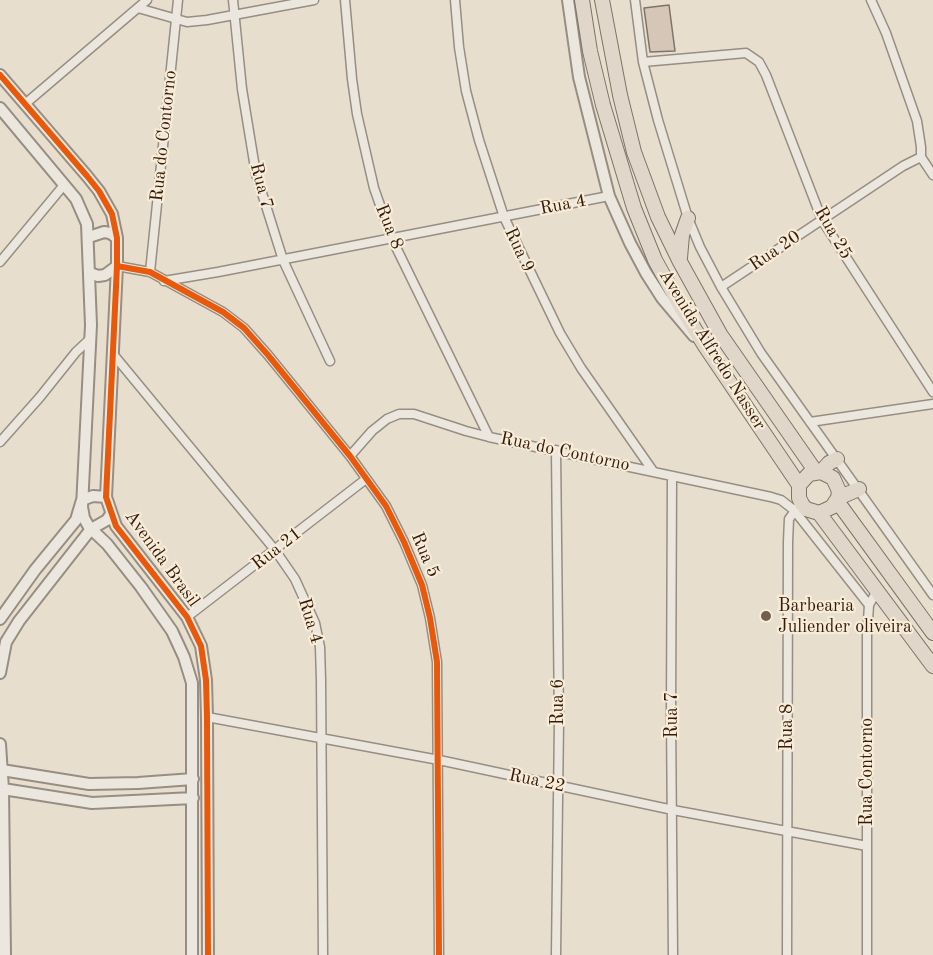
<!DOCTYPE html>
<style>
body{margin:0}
canvas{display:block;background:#e8decd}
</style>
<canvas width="933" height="955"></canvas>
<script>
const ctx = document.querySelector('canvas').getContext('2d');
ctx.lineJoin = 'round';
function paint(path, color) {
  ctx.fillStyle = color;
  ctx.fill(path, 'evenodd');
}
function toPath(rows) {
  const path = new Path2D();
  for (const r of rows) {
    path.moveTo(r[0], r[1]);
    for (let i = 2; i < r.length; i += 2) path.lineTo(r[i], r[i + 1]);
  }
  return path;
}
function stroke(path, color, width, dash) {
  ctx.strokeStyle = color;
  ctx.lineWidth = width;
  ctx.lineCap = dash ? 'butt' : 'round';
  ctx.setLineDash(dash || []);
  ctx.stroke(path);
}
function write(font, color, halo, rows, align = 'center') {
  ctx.font = font + ' "Old Standard TT",serif';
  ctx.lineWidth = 4.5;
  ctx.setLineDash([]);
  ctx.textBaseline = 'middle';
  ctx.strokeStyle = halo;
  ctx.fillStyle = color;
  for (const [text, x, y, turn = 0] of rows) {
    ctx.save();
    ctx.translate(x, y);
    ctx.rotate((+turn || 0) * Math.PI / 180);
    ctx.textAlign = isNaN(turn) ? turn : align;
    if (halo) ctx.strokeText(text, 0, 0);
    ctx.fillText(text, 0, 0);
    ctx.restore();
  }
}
const building = toPath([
 [669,5,675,51,650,52,644,8,669,5]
]);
paint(building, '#d6c6b8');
stroke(building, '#7d7469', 1.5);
const minor = toPath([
 [233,0,242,89,256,174,283,260,330,361],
 [345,0,352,79,357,114,374,188,392,239,489,437],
 [455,0,459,47,466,91,479,140,504,217,560,333,581,368,653,471],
 [635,0,643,62,658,120,688,218,700,247,721,287,761,353,933,595],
 [871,0,886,33,917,121,921,147,921,157],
 [138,8,187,22,207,20,314,0],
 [643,62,746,53,759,62,766,75,822,220,933,392],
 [25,104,147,0],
 [921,157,933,175],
 [0,262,64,185],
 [117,266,150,272,223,312,244,328,268,355,350,456,386,506,404,542,422,585,430,618,437,662,439,955],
 [150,272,178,0],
 [164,281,218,272,609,196],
 [721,287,903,166,921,157],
 [113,354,275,550,295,579,315,623,320,647,321,680,323,955],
 [810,422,933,404],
 [0,442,40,397,76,352,90,339],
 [556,450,559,722,556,955],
 [350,456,372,431,387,419,399,414,414,414,466,431,489,437,771,497,781,500,794,510,869,605],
 [672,476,671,716,673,955],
 [187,617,366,479],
 [207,717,439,760,673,810,867,846],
 [787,955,788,542,789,519,797,508],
 [867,955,867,636,869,605,877,591]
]);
const tertiary = toPath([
 [568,0,579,77,609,196,630,243,646,273,662,298,694,336],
 [0,75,87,176,99,191,112,214,117,238,117,266,106,497,116,526,187,617,201,646,206,680,207,717,208,955],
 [0,108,76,199,87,224,91,325,82,507,84,518,89,527,107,544,141,587,172,631,184,657,192,683,192,955],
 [89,237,104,232,110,233,117,238],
 [90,273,98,276,105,275,117,266],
 [0,619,35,570,76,520,82,500,93,496,106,497],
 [0,673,6,642,19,621,91,529,107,520,111,514],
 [0,744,3,789,5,955],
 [2,770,89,784,138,783,193,779],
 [3,789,92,803,193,798]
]);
const primary = toPath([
 [582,0,590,51,603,105,634,208,655,260,681,307,705,346,799,485],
 [602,0,620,95,634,152,658,217,679,260,720,334,816,472],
 [680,258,682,235,688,218],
 [821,472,833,478,839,491,838,498,832,507,819,513,806,509,802,504,799,498,799,485,809,474,821,472,829,463,837,459],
 [838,498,859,489],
 [837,501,933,633],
 [819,513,933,666]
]);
stroke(minor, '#978e83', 11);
stroke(tertiary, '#978e83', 14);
stroke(primary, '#7d7469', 16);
stroke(minor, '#ece7de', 8);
stroke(tertiary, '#ece7de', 10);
stroke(primary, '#e0d7ca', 14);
stroke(toPath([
 [0,75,87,176,99,191,112,214,117,238,117,266,106,497,116,526,187,617,201,646,206,680,207,717,208,955],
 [117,266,150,272,223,312,244,328,268,355,350,456,386,506,404,542,422,585,430,618,437,662,439,955]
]), '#e8590c', 6);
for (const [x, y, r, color] of [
 [766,616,6,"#725f4e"]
]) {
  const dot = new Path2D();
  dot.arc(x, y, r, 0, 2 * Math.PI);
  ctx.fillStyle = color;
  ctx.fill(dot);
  stroke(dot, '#f7ecd7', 2);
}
write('18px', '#331a0a', '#f7ecd7', [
 ["Rua do Contorno",164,136,-84],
 ["Rua 7",261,186,75],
 ["Rua 4",563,205,-11],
 ["Rua 8",389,227,68],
 ["Rua 25",833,233,60],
 ["Rua 9",519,250,65],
 ["Rua 20",775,251,-34],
 ["Avenida Alfredo Nasser",712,350,58],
 ["Rua do Contorno",565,452,12],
 ["Rua 21",277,549,-38],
 ["Rua 5",425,555,67],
 ["Avenida Brasil",162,559,54],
 ["Rua 4",310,621,73],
 ["Rua 6",558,702,-90],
 ["Rua 7",672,715,-90],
 ["Rua 8",787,727,-90],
 ["Rua Contorno",867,772,-90],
 ["Rua 22",537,781,12]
]);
write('18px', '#331a0a', '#f7ecd7', [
 ["Barbearia",778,606],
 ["Juliender oliveira",778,627]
], 'left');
</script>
